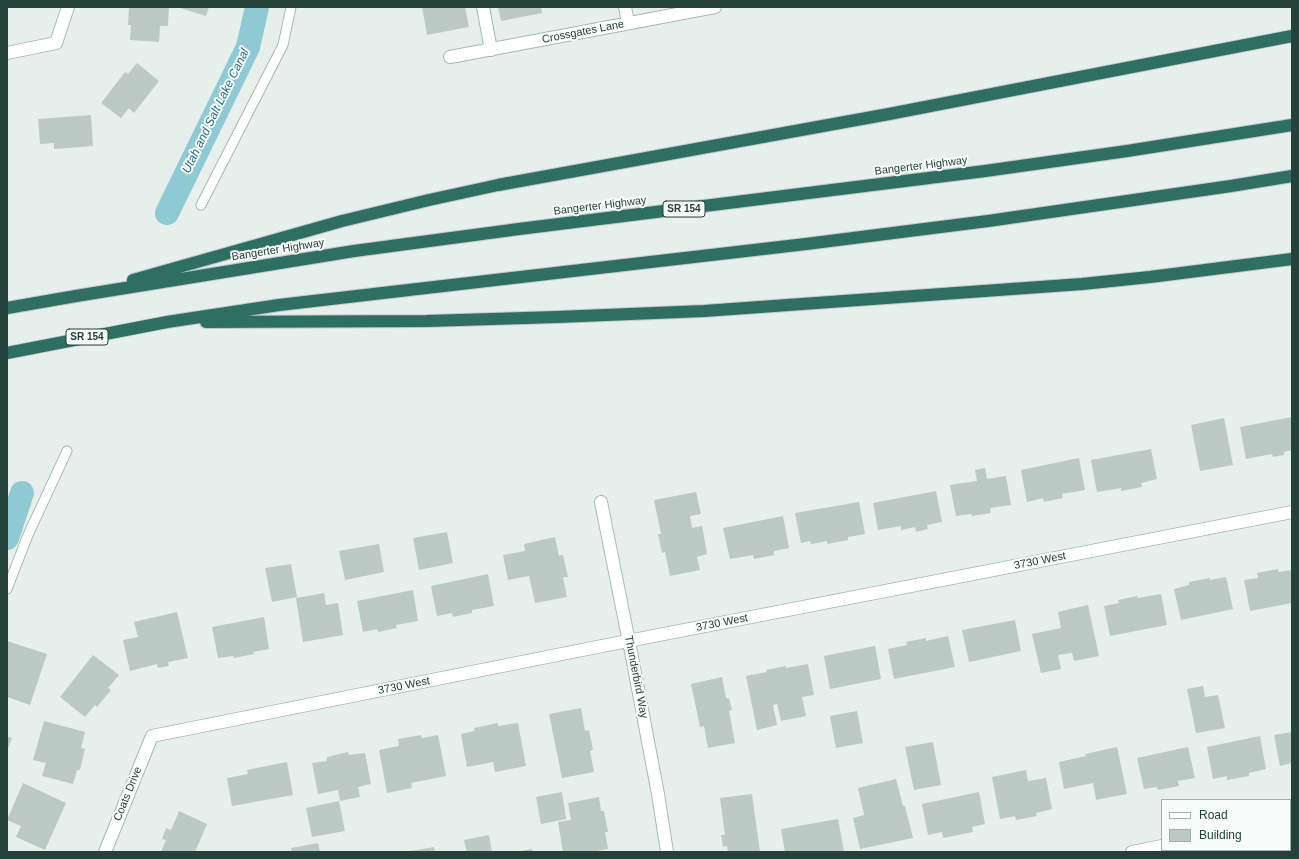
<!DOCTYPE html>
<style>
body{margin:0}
#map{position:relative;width:1299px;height:859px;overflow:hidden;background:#e6efeb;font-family:Arial,sans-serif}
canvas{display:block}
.frame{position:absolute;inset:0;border:8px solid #24423a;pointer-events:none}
.legend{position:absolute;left:1161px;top:799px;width:130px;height:52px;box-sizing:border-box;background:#f7fbf9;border:1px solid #a3b1ad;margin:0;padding:5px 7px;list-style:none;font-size:12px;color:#24423a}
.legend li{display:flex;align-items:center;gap:8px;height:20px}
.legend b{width:20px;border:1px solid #a3b1ad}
</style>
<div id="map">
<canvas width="1299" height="859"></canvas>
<div class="frame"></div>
<ul class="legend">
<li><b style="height:5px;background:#fff"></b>Road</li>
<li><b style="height:11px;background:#bbcac4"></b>Building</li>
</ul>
</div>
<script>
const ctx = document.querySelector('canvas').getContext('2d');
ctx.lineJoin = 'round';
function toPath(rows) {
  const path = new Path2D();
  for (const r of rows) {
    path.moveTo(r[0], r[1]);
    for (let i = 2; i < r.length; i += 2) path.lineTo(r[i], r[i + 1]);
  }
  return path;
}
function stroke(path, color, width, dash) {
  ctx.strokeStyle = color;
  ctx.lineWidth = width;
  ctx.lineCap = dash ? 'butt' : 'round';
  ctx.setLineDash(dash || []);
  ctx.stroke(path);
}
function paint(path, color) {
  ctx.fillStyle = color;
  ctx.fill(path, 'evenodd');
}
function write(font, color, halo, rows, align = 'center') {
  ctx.font = font + ' Arial,sans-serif';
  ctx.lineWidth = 4;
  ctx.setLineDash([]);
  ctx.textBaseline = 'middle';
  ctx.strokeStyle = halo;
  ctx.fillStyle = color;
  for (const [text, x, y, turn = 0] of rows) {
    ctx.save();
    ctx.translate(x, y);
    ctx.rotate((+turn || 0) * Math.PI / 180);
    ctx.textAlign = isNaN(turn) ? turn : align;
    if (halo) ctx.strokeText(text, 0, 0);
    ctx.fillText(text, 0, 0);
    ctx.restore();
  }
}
stroke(toPath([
 [167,213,248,47,257,7],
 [7,538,22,493]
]), '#8ec9d4', 24);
paint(toPath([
 [129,7,169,7,168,26,160,26,159,42,130,40,131,25,128,25],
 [177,7,209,7,206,16],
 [422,7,465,7,469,27,427,35],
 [498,7,541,7,542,13,501,21],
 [137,63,159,81,134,113,129,108,121,118,101,103,125,72,128,74],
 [91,115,93,146,54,149,54,143,40,144,38,119],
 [1292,417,1292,450,1284,452,1284,455,1273,457,1272,454,1246,459,1240,427],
 [1224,418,1233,465,1200,471,1191,425],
 [1151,449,1157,479,1141,483,1142,487,1121,491,1121,488,1097,492,1091,460],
 [1079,458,1085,490,1062,494,1063,498,1044,502,1043,498,1027,502,1021,470],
 [985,468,987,479,1006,476,1011,505,990,508,991,513,972,516,971,514,956,516,950,485,977,481,975,470],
 [936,491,942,522,927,525,928,529,916,532,915,527,901,530,901,526,878,530,873,503],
 [696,492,701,514,690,516,692,528,702,526,707,554,697,557,700,570,670,576,665,552,662,553,658,534,661,534,654,500],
 [859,502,865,534,848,537,848,540,827,544,827,541,811,544,810,541,801,543,795,513],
 [783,516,789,548,774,551,774,555,754,559,753,555,730,559,723,528],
 [447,532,453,563,419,570,413,538],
 [555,537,559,556,563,555,568,577,563,577,567,597,535,603,529,576,508,580,503,555,525,551,524,544],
 [379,544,384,572,345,580,339,551],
 [291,564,297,597,272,602,265,568],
 [1278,569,1279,572,1292,570,1292,603,1250,611,1244,580,1258,578,1257,573],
 [488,574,494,606,472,610,472,613,453,617,452,613,437,616,431,586],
 [1226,577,1233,609,1181,620,1174,589,1189,585,1189,582,1210,578,1210,580],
 [413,590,418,621,396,625,397,628,378,632,377,629,363,632,357,601],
 [324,593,326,605,338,603,343,635,303,642,296,598],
 [1161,594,1167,625,1110,636,1104,606,1119,603,1118,600,1137,596,1138,598],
 [1088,605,1099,656,1074,661,1072,653,1058,655,1061,669,1041,673,1032,634,1061,628,1058,612],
 [177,612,188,658,168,662,169,666,158,668,157,664,130,671,123,640,138,637,134,622],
 [264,617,269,649,253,652,254,654,234,658,233,656,218,658,212,627],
 [1015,620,1021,651,969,662,962,630],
 [948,636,955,667,894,679,888,649,907,645,906,642,926,638,926,641],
 [7,641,47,654,30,705,7,697],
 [875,646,881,679,830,689,824,656],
 [93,655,119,675,108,688,111,690,97,707,95,705,85,717,60,697],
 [808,664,814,695,802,697,806,716,781,721,777,704,773,705,777,725,757,730,746,676,767,672,766,670,786,666,786,668],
 [722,677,726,698,729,698,732,710,729,711,735,743,708,748,704,726,700,727,691,684],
 [1203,686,1205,697,1218,695,1225,728,1196,733,1187,689],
 [581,708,585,731,589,730,593,750,590,751,594,772,562,778,549,714],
 [857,711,863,743,836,748,830,716],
 [44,721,85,732,81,748,85,749,80,770,77,770,73,784,42,776,46,763,33,760],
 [498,723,498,726,518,723,526,766,495,772,493,762,467,767,461,734,475,731,474,728],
 [1292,732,1292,763,1280,766,1274,735],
 [421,735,422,738,438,735,446,776,411,783,412,788,387,793,379,750,399,746,398,739],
 [7,736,12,738,7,751],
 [1260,736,1266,769,1249,773,1249,776,1227,780,1227,776,1213,779,1207,747],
 [933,742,941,785,914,790,905,747],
 [1117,747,1127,794,1096,800,1093,783,1064,789,1059,762,1086,756,1085,754],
 [1188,747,1195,778,1178,781,1179,786,1158,790,1157,787,1144,789,1137,758],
 [348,752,349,755,365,753,371,784,358,787,360,797,340,801,338,790,318,794,312,763,327,761,327,757],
 [287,762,293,795,232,806,227,778,248,774,247,770],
 [1026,770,1028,781,1046,778,1052,809,1036,813,1037,816,1016,820,1015,816,1000,819,992,777],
 [896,779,903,806,905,806,913,838,860,849,853,818,864,815,858,788],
 [23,783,66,803,45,850,16,837,21,826,7,820],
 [562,792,566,819,541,824,536,797],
 [979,792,985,824,972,827,973,832,943,838,942,832,928,835,922,804],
 [752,794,760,852,728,852,727,846,723,847,721,835,725,835,720,798],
 [599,797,601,811,604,811,608,832,605,832,608,849,591,852,576,852,576,851,563,852,558,822,571,820,568,803],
 [339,801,345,831,312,837,306,808],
 [179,811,207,824,195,852,161,852,166,840,162,839,166,828,171,830],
 [838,819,844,851,837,852,785,852,781,829],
 [489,835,492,852,467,852,464,840],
 [318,843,320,852,292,852,291,848],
 [434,847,435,852,411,852,411,851],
 [532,849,533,852,520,852,520,851]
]), '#bbcac4');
const service = toPath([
 [201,205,283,45,291,7],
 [7,589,28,535,67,451]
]);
const minor = toPath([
 [483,7,491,50],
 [625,7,628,23],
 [7,53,56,43,68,7],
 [450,57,715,7],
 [601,502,633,662,658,794,667,852],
 [1290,821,1292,821],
 [105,852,152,736,597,647,1292,512],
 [1132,852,1162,846]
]);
const motorway = toPath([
 [133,280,342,221,429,200,498,185,889,114,1292,36],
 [7,308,76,296,354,251,519,229,985,171,1127,151,1292,125],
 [206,322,427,321,557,317,704,311,1082,284,1150,277,1292,259],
 [7,353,167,322,279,305,806,244,988,221,1231,186,1292,176]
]);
stroke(service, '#a8b8b2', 11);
stroke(minor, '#a8b8b2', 14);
stroke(motorway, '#c2cac8', 14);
stroke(service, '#fff', 9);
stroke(minor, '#fff', 12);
stroke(motorway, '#2f6f62', 12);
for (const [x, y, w] of [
 [684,209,42],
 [87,337,42]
]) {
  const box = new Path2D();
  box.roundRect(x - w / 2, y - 8, w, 16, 3);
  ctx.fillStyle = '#f7fbf9';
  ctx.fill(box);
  stroke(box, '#24423a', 1);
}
write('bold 10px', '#24423a', null, [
 ["SR 154",684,209],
 ["SR 154",87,337]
]);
write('11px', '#24423a', '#f7fbf9', [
 ["Crossgates Lane",583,32,-11],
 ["Bangerter Highway",921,166,-7],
 ["Bangerter Highway",600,206,-7],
 ["Bangerter Highway",278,250,-9],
 ["3730 West",1040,561,-11],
 ["3730 West",722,623,-11],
 ["Thunderbird Way",636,677,79],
 ["3730 West",404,686,-11],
 ["Coats Drive",128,794,-68]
]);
write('italic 12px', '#1c6f80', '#f7fbf9', [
 ["Utah and Salt Lake Canal",216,111,-64]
]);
</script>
